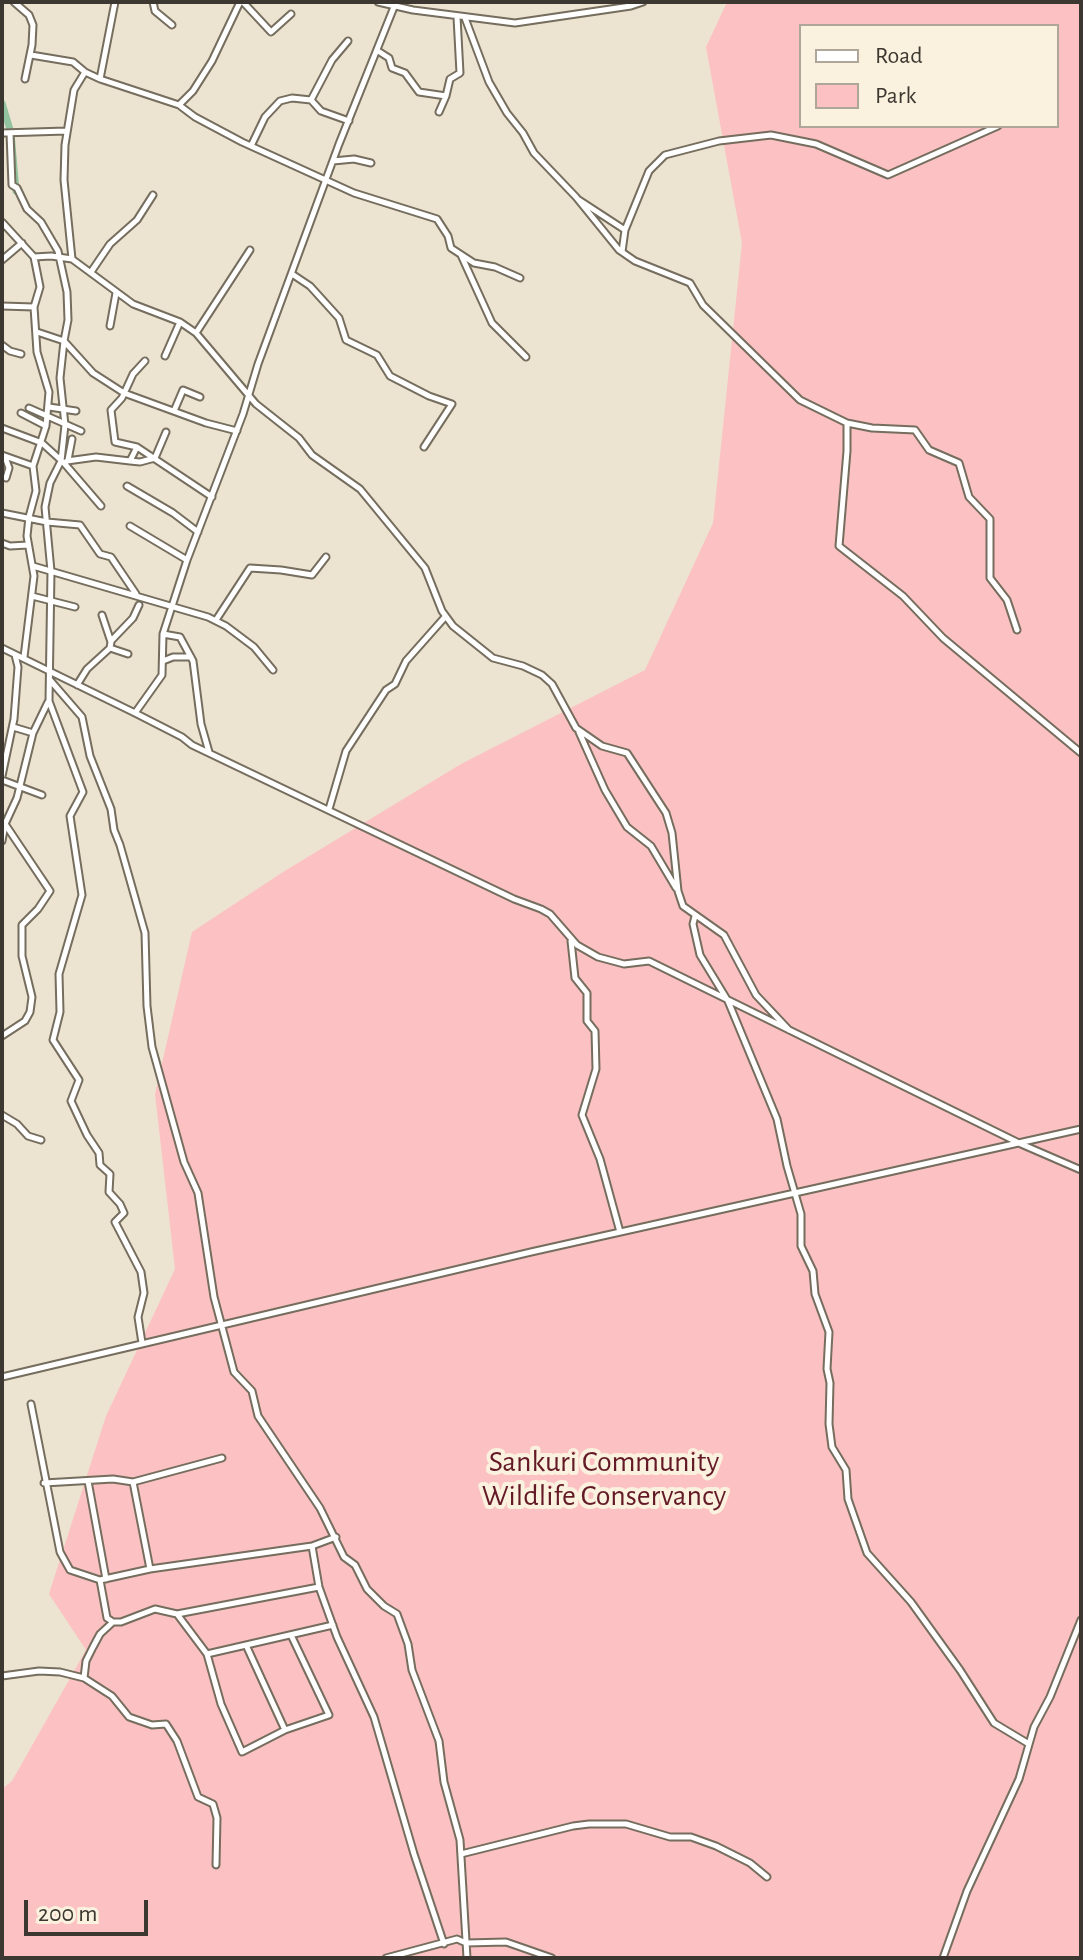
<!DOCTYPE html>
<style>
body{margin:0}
#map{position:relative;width:1083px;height:1960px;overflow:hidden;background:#ede3d1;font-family:"Alegreya Sans",sans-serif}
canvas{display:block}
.frame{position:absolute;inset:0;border:4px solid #3c3831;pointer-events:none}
.legend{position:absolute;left:799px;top:24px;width:260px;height:104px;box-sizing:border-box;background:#faf1de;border:2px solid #aea799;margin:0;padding:10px 14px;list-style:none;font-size:24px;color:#3c3831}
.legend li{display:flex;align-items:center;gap:16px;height:40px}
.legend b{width:40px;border:2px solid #aea799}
.scale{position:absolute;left:24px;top:1900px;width:124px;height:36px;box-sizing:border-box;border:4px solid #3c3831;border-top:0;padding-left:10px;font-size:24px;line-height:28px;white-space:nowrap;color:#3c3831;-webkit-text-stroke:6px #faf1de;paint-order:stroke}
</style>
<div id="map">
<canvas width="1083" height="1960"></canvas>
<div class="frame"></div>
<ul class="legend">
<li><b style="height:10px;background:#fff"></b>Road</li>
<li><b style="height:22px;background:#fcc1c3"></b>Park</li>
</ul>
<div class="scale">200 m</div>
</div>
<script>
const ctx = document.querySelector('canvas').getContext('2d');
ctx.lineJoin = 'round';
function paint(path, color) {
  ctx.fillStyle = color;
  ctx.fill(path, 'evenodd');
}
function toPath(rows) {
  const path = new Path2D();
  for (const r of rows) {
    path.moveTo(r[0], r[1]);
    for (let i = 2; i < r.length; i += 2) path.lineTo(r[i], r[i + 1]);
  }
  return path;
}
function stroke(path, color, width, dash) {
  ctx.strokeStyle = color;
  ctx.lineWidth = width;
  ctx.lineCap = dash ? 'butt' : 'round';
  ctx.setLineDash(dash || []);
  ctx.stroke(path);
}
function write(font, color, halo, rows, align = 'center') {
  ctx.font = font + ' "Alegreya Sans",sans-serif';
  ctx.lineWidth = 8;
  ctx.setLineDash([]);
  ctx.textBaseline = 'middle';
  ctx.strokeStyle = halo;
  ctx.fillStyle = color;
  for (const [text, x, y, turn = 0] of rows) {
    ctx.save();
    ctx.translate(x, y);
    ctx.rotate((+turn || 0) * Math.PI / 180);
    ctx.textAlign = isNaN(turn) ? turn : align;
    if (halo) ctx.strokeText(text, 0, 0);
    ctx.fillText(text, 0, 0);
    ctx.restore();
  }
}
paint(toPath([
 [727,2,1081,2,1081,1958,2,1958,2,1789,12,1781,86,1650,49,1594,106,1416,175,1269,155,1094,192,932,283,872,461,764,645,670,713,523,742,243,706,47],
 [801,26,1057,26,1057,126,801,126]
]), '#fcc1c3');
stroke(toPath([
 [2,103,11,133,16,191]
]), '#92c49f', 7);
const minor = toPath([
 [14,2,29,15,33,25,32,45,25,79],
 [115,2,100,79,179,105,195,117,242,142,354,193,437,219,448,236,451,248,474,263,495,267,520,278],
 [153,2,155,11,172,25],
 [243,2,271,32,291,14],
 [378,2,413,10,515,23,631,6,643,2],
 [465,18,489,82,507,113,523,133,534,153,576,197,619,250,635,261,690,283,703,305,800,400,847,423,872,428,915,430,929,450,959,463,969,497,990,519,990,578,1007,600,1017,630],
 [348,41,332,60,311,100,321,111,349,121],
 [378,51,389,58,392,68,405,73,419,92,446,96,450,79,460,73,457,17],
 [31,55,73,62,85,72,100,79],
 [179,105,193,91,212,61,240,2],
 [439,112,446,96],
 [2,133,66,131],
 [10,133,12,185,17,188,27,209,41,222,58,251,67,292,68,320,64,341,37,332],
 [251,146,265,117,280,101,292,98,311,100],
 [333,161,354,159,371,163],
 [579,200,625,230],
 [2,222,34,257,40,287,34,307,37,352,49,392,46,426,33,466,36,491,29,517,27,536,34,576,24,657],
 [622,252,625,230,649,171,665,155,719,141,771,135,816,144,888,175,998,126],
 [461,255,492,323,526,357],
 [34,257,51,256,72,259,133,304,180,322,196,333,256,404,299,438,312,455,360,489,425,568,442,611,453,626,493,658,523,666,542,675,552,684,576,728,602,746,627,753,666,813,672,833,678,891,683,906,724,935,756,995,789,1030],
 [72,259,64,180,65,145,74,90,85,72],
 [2,260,22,243],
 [91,272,110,244,137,220,153,195],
 [292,274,310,286,339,318,346,340,377,355,390,376,429,396,452,404,424,447],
 [2,306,34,307],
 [110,326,116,293],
 [196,333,250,250],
 [2,345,10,351,21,354],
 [165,356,180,322],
 [145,361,133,374,122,398,111,410,115,442,137,447,212,497],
 [49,407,76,411],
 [29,408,81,431],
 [174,411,183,390,200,397],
 [21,413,46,426],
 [847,423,847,451,839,546,903,596,943,638,1081,753],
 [2,428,42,443,64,463,101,506],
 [2,455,33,466],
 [5,457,9,468,6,478],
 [68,460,72,439],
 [130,461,140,462,155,458,166,432],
 [64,463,67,461,96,457,130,461,137,447],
 [127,486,173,513,198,532],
 [2,513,47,522,80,525,100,554,111,557,136,594],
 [130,526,187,560],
 [2,543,10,546,28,545],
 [33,566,208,617,226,626,254,647,273,670],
 [32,596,75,607],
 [216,620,250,568,281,570,312,575,326,557],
 [163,634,180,637,193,661,201,724,209,752],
 [111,641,133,618,139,605],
 [2,648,135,713,182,737,192,745,514,899,541,909,550,914,577,945,598,957,624,964,649,961,1021,1144,1081,1170],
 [110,648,128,654],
 [163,661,173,657,191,657],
 [50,680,82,717,90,756,111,809,114,830,120,845,145,933,147,1006,152,1047,184,1162,198,1193,214,1297,234,1372,252,1391,258,1416,320,1508,344,1557,355,1565,367,1589,384,1606,397,1614,408,1644,412,1670,439,1741,444,1782,460,1840,467,1958],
 [77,685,87,669,110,648,111,642,102,615],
 [135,713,162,675,163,634,187,560,243,414,258,364,339,144,396,2],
 [579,732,605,790,627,827,651,846,676,888],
 [33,733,48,702],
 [2,776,14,719,18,667,15,655],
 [2,780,42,795],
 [329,809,346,751,386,690,395,684,406,661,445,617],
 [2,841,5,824,17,798,33,733,13,727],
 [695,916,693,924,700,955,728,1001,777,1119,787,1166,801,1214,801,1246,813,1271,815,1294,829,1332,827,1369,830,1383,829,1424,832,1447,846,1470,848,1499,867,1553,911,1602,960,1670,994,1723,1029,1744],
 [571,941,575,978,587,993,587,1021,595,1031,596,1069,582,1115,600,1159,620,1232],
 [2,1036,25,1021,30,1012,32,997,22,956,22,925,38,909,50,891,5,824],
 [2,1115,17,1124,28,1136,41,1140],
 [142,1343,138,1317,144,1293,141,1272,115,1222,124,1213,120,1204,109,1192,110,1174,100,1165,99,1153,87,1135,71,1101,79,1080,53,1040,60,1012,59,974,82,895,70,816,83,792,49,701,51,571,45,507,50,483,61,461,65,425,60,378,64,341,93,373,124,393,206,423,237,431],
 [2,1377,531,1252,1081,1129],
 [31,1404,60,1552,70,1570,100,1580,107,1618,113,1622,121,1622,155,1609,177,1614,207,1654,333,1625],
 [88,1481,106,1579],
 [44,1483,113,1479,133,1482,222,1458],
 [312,1546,319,1587,337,1637,374,1717,414,1854,444,1944],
 [150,1569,312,1546,336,1537],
 [100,1580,150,1569,133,1482],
 [177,1614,319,1587],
 [246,1645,285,1730],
 [207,1654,221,1704,242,1752,285,1730,329,1715,291,1635],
 [2,1676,39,1671,60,1672,84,1678,86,1661,93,1647,100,1634,113,1622],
 [84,1678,112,1696,129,1717,152,1725,166,1724,177,1741,198,1797,213,1804,217,1818,216,1865],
 [461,1854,573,1826,589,1824,626,1824,670,1837,691,1837,716,1846,750,1863,767,1877],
 [386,1958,457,1939,466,1943,506,1942,552,1958],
 [943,1958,967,1891,1019,1779,1034,1727,1050,1697,1081,1620]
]);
stroke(minor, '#756d5d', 9);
stroke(minor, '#fff', 5);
write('30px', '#641a26', '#faf1de', [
 ["Sankuri Community",604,1462],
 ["Wildlife Conservancy",604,1496]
]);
</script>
